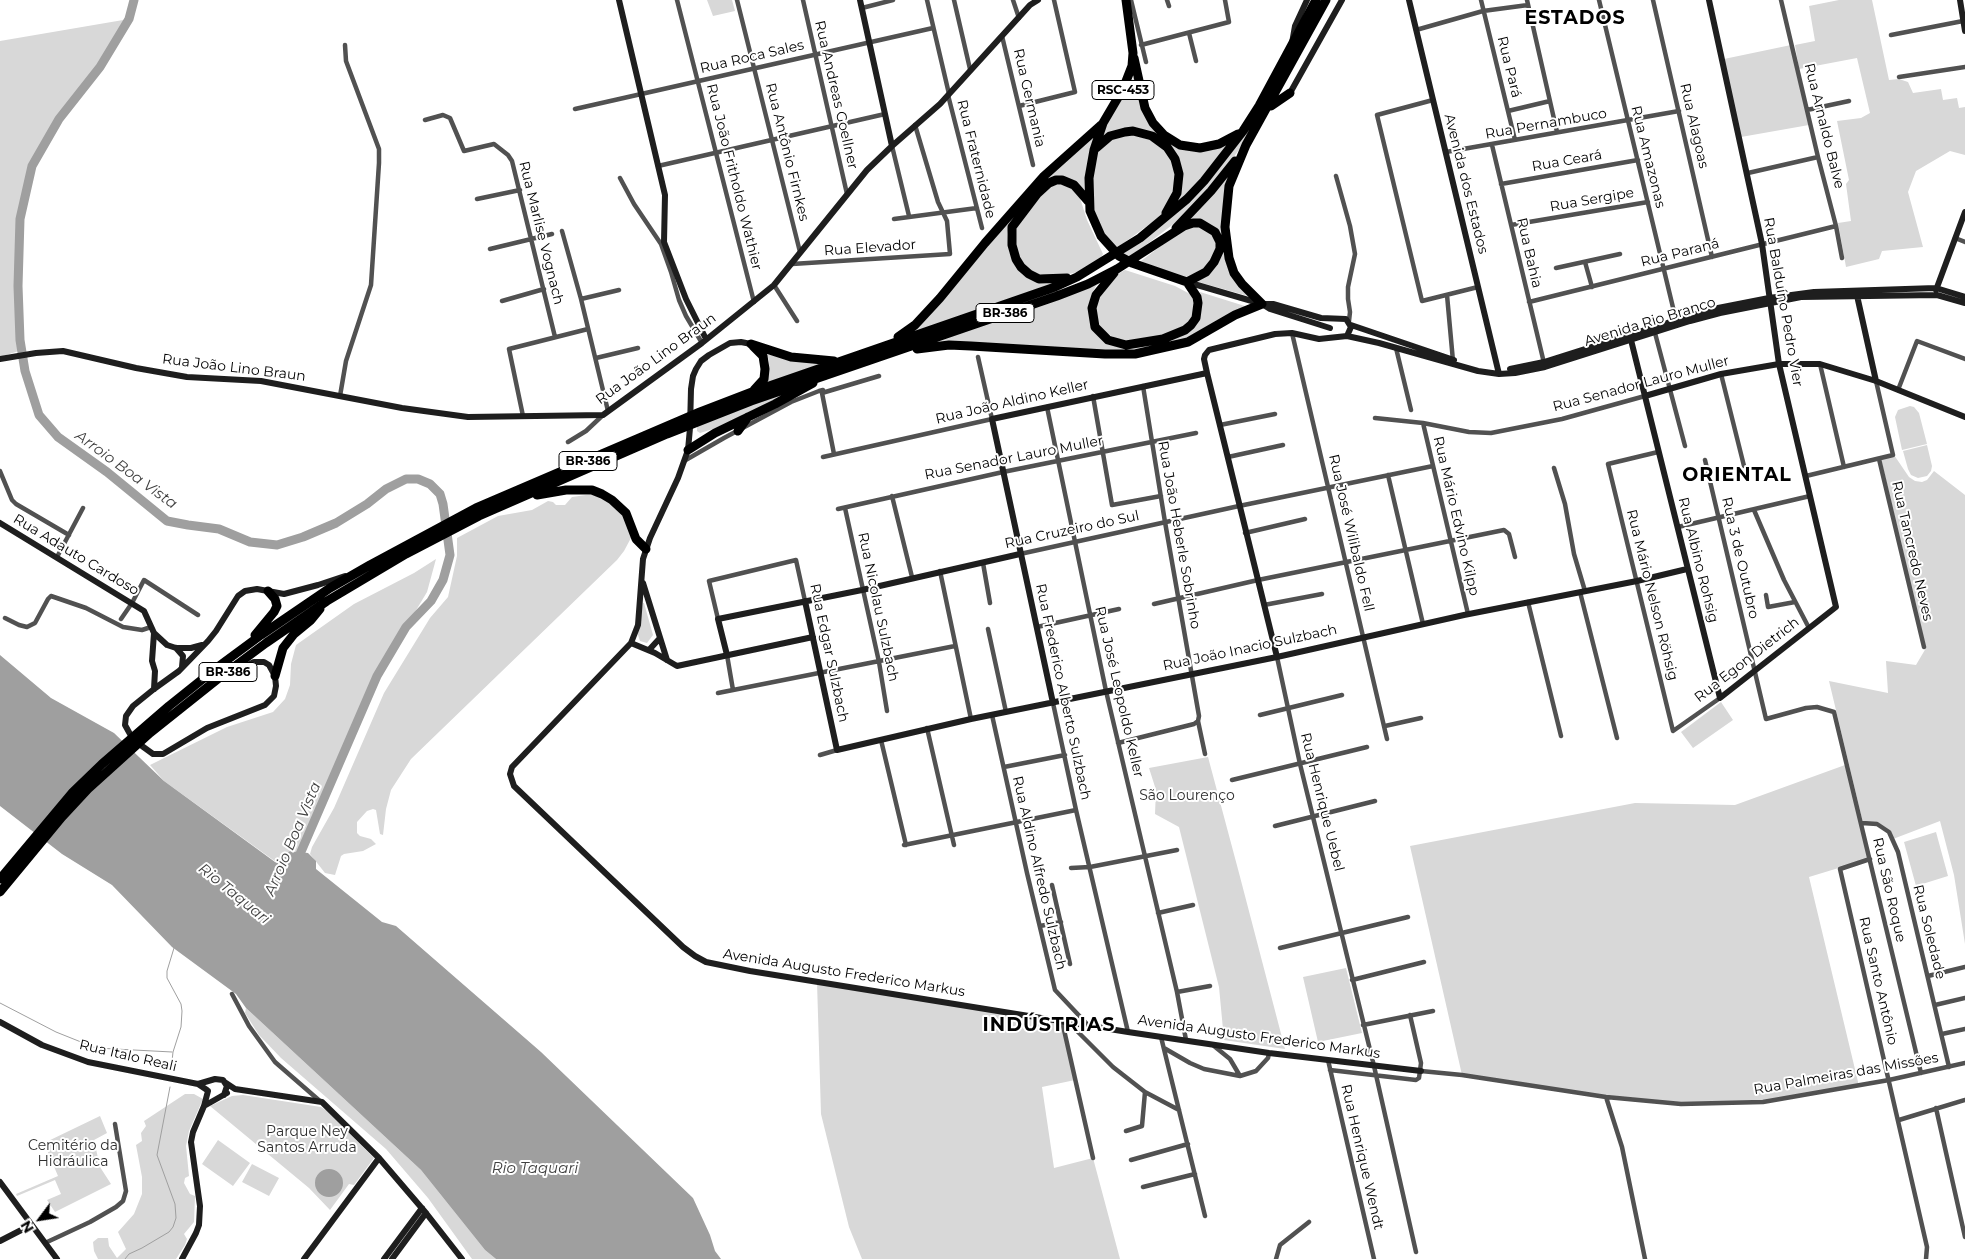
<!DOCTYPE html>
<meta charset="utf-8">
<style>
body{margin:0}
#map{position:relative;width:1965px;height:1259px;overflow:hidden;background:#fff;font-family:Montserrat,sans-serif}
canvas{display:block}
.north{position:absolute;left:15px;top:1194px;width:50px;height:50px;-webkit-text-stroke:4px #fff;paint-order:stroke;rotate:239deg;font-size:14px;font-weight:700;line-height:20px;text-align:center;color:#000}
.north::after{content:'';display:block;margin:auto;width:18px;height:22px;background:#000;clip-path:polygon(50% 0,100% 100%,50% 72%,0 100%)}
</style>
<div id="map">
<canvas width="1965" height="1259"></canvas>
<div class="north">N</div>
</div>
<script>
const ctx = document.querySelector('canvas').getContext('2d');
ctx.lineJoin = 'round';
function paint(path, color) {
  ctx.fillStyle = color;
  ctx.fill(path, 'evenodd');
}
function toPath(rows) {
  const path = new Path2D();
  for (const r of rows) {
    if (r.length === 3) {
      path.moveTo(r[0] + r[2], r[1]);
      path.arc(r[0], r[1], r[2], 0, 2 * Math.PI);
      continue;
    }
    path.moveTo(r[0], r[1]);
    for (let i = 2; i < r.length; i += 2) path.lineTo(r[i], r[i + 1]);
  }
  return path;
}
function stroke(path, color, width, dash) {
  ctx.strokeStyle = color;
  ctx.lineWidth = width;
  ctx.lineCap = dash ? 'butt' : 'round';
  ctx.setLineDash(dash || []);
  ctx.stroke(path);
}
function write(font, color, halo, rows, align = 'center') {
  ctx.font = font + ' Montserrat,sans-serif';
  ctx.lineWidth = 4;
  ctx.setLineDash([]);
  ctx.textBaseline = 'middle';
  ctx.strokeStyle = halo;
  ctx.fillStyle = color;
  for (const [text, x, y, turn = 0] of rows) {
    ctx.save();
    ctx.translate(x, y);
    ctx.rotate((+turn || 0) * Math.PI / 180);
    ctx.textAlign = isNaN(turn) ? turn : align;
    if (halo) ctx.strokeText(text, 0, 0);
    ctx.fillText(text, 0, 0);
    ctx.restore();
  }
}
paint(toPath([
 [707,0,732,0,735,11,713,16],
 [1318,0,1323,0,1244,143,1225,169,1180,219,1129,258,1123,253,1221,165],
 [1839,0,1872,0,1889,80,1899,79,1908,82,1913,93,1941,89,1943,100,1957,98,1959,108,1965,107,1965,155,1950,151,1916,171,1908,192,1923,247,1882,251,1879,259,1846,267,1838,223,1851,221,1846,184,1849,180,1837,121,1861,118,1870,113,1857,58,1799,69,1795,45,1815,41,1809,6],
 [129,19,100,67,56,126,32,166,20,219,18,286,22,350,0,357,0,41],
 [1791,45,1809,125,1741,137,1724,59],
 [1135,75,1143,109,1180,147,1233,139,1202,180,1168,214,1176,200,1176,158,1143,132,1100,139,1115,108],
 [1097,132,1085,193,1056,179,1009,226,1007,234,1009,251,1016,268,1023,275,1034,280,1058,283,909,335,1031,191],
 [1132,134,1158,143,1164,149,1173,161,1176,185,1162,215,1117,248,1114,247,1099,227,1092,206,1093,160,1100,145,1106,140],
 [1235,166,1225,246,1248,296,1195,281,1220,256,1212,225,1201,220,1188,222],
 [1068,184,1080,198,1087,220,1103,254,1100,259,1081,271,1062,276,1049,276,1039,274,1030,271,1019,258,1014,236,1018,221,1049,185],
 [1192,226,1204,226,1216,238,1217,249,1209,266,1188,278,1159,269,1141,261,1170,239],
 [1125,270,1175,286,1190,294,1193,297,1196,309,1187,326,1164,336,1130,340,1118,340,1102,330,1096,321,1095,304,1098,298,1118,274],
 [1105,277,1096,286,1091,295,1089,309,1110,343,1190,331,1201,296,1200,292,1248,307,1187,340,1154,347,1115,351,923,344],
 [766,354,826,364,760,386,769,372,769,360],
 [799,386,763,406,713,429,700,433,697,431,697,426],
 [1910,406,1914,407,1919,413,1927,444,1902,450,1895,417,1898,410],
 [1927,445,1932,466,1931,471,1927,476,1918,478,1911,475,1908,469,1903,451],
 [1894,455,1909,477,1915,481,1922,482,1927,480,1934,471,1965,495,1965,944,1954,875,1940,821,1893,839,1890,833,1878,825,1863,823,1829,681,1888,693,1886,661,1916,665,1926,648,1881,459],
 [593,494,602,496,621,512,632,536,624,551,617,560,411,759,391,790,386,809,383,835,380,834,376,810,373,809,367,811,357,822,357,833,360,836,371,839,376,844,363,851,344,854,341,856,335,875,325,873,310,854,312,847,334,808,384,693,430,618,448,597,457,556,457,538,498,516,532,510,548,501,553,502,556,505,565,505,572,497],
 [436,559,427,592,367,692,300,852,290,851,276,862,164,781,150,765,227,727,273,712,285,699,290,685,291,664,296,645,354,604,414,573],
 [643,603,644,603,653,635,647,643,640,641,637,632],
 [1721,702,1733,720,1693,748,1681,732],
 [1208,757,1239,873,1285,1049,1224,1040,1219,987,1179,827,1155,814,1156,790,1149,768],
 [1845,765,1868,859,1809,877,1859,1086,1763,1102,1681,1104,1606,1097,1462,1075,1410,846,1635,803,1735,805],
 [1936,832,1948,876,1916,886,1904,842],
 [1346,968,1362,1033,1318,1042,1303,977],
 [817,982,1062,1021,1075,1080,1042,1087,1054,1168,1093,1158,1120,1259,862,1259,849,1227,821,1114],
 [246,1008,421,1170,485,1250,496,1259,472,1259,428,1198,386,1149,281,1058,259,1035,245,1013],
 [185,1094,194,1094,203,1099,189,1131,186,1146,189,1176,185,1178,184,1183,190,1194,195,1196,194,1222,184,1234,187,1239,185,1245,176,1259,98,1259,94,1251,93,1242,98,1238,108,1238,109,1246,117,1258,126,1249,118,1232,134,1214,142,1194,142,1177,136,1145,142,1141,141,1133,146,1126,144,1121],
 [243,1095,321,1107,327,1111,374,1158,354,1185,349,1184,330,1210,309,1188,210,1106,232,1096],
 [100,1116,107,1133,94,1140,100,1167,111,1184,55,1212,47,1200,61,1194,55,1180,17,1196,16,1194,58,1176,44,1143],
 [218,1140,250,1163,233,1186,202,1164],
 [252,1164,279,1178,269,1196,242,1182]
]), '#d8d8d8');
paint(toPath([
 [0,655,51,698,114,733,164,781,275,862,290,851,308,853,316,861,316,869,382,922,396,926,541,1052,693,1198,710,1235,715,1251,721,1259,496,1259,485,1250,421,1170,246,1008,236,994,172,947,112,885,62,854,0,806],
 [329,1183,14]
]), '#9f9f9f');
stroke(toPath([
 [0,1003,56,1032,96,1048,172,1052],
 [171,1071,173,1052,181,1027,182,1011,181,1004,167,978,167,971,174,948],
 [125,1259,129,1254,142,1248,169,1232,173,1227,176,1218,175,1204,157,1155,170,1087]
]), '#9f9f9f', 1);
stroke(toPath([
 [134,0,129,19,100,67,59,119,32,166,20,219,18,286,20,340,25,371,39,415,58,437,107,472,167,521,188,525,219,529,250,542,277,545,303,537,336,523,367,504,386,489,406,479,418,479,430,484,440,494,443,504,450,555,443,580,431,601,406,627,377,676,297,861]
]), '#9f9f9f', 9);
stroke(toPath([
 [677,0,754,302],
 [737,0,800,252],
 [803,0,847,194],
 [927,0,949,94],
 [954,0,970,69],
 [1013,0,1019,18],
 [1131,0,1146,62],
 [1167,0,1169,6],
 [1481,0,1515,140],
 [1527,0,1557,132],
 [1599,0,1676,320],
 [1653,0,1712,257],
 [1781,0,1818,157,1836,226,1842,258],
 [862,8,893,0],
 [1416,30,1483,11,1528,5],
 [1189,33,1196,61],
 [1891,35,1963,21],
 [1002,36,1033,165],
 [1141,45,1229,22,1225,0],
 [1899,77,1965,67],
 [948,95,982,228],
 [1433,100,1377,115,1422,301,1478,287],
 [1019,106,1075,92,1054,0],
 [575,109,933,28],
 [1807,110,1849,101],
 [1508,111,1550,101],
 [425,120,443,115,450,118,464,151,494,144,508,155,512,161,555,337],
 [1492,145,1544,363],
 [892,146,909,216],
 [1446,152,1679,111],
 [658,166,885,114],
 [1748,173,1818,157],
 [1336,176,1350,226,1355,254,1348,287,1348,299,1350,312,1349,321],
 [620,178,634,204,661,244,671,272,679,300,686,316,702,343],
 [1501,184,1638,160],
 [477,199,520,190],
 [894,219,977,208],
 [1511,225,1648,202],
 [562,231,581,299,608,411],
 [1955,238,1965,242],
 [490,249,552,234],
 [1585,262,1592,287],
 [792,264,950,254,947,221,938,202,915,125],
 [1556,268,1620,254],
 [774,285,797,321],
 [1447,295,1453,361],
 [581,299,619,290],
 [502,301,544,289],
 [1529,302,1836,226],
 [1292,333,1387,739],
 [1655,333,1685,446],
 [1396,348,1411,410],
 [596,358,638,348],
 [1820,364,1844,467],
 [1721,374,1744,466],
 [1898,390,1917,341,1965,359],
 [822,393,834,454],
 [340,396,346,361,371,285,379,163,379,149,346,61,345,45],
 [1093,396,1112,505,1161,496],
 [1047,407,1106,691,1177,992,1186,1040],
 [523,416,509,349,588,329],
 [1375,418,1423,423,1469,432,1491,433,1562,419,1645,396],
 [1423,423,1468,614],
 [1220,425,1275,414],
 [568,442,586,431,603,415],
 [1658,452,1608,464,1673,731,1720,698],
 [823,457,992,419,978,357],
 [1228,457,1283,445],
 [1879,459,1924,647],
 [1705,460,1766,719,1806,708,1817,707,1834,712,1921,1073],
 [684,461,724,438,791,402,819,391,823,390,822,393,879,376],
 [1554,468,1565,504,1574,554,1585,591],
 [0,471,12,500,16,504,69,535],
 [1388,475,1423,624],
 [1806,476,1893,455,1876,381],
 [892,496,912,577],
 [845,508,879,662,887,711],
 [838,509,1003,472,1196,433],
 [1754,510,1784,580,1809,628],
 [1678,527,1810,496],
 [1245,533,1305,519],
 [1020,554,1239,506,1433,466],
 [57,557,83,508],
 [983,563,990,603],
 [940,571,971,719],
 [1580,592,1617,738],
 [1766,595,1768,607,1795,602],
 [1528,602,1561,736],
 [1154,604,1258,580,1504,530,1509,534,1515,557],
 [1264,605,1322,594],
 [5,618,19,625,27,627,35,623,48,599,51,596,86,608,123,627,142,630,151,627],
 [121,619,132,603,144,580,198,615],
 [718,619,709,581,796,560,805,601],
 [1037,627,1119,609],
 [988,629,1006,712],
 [727,655,733,690],
 [1277,657,1300,764,1374,1066,1416,1252],
 [718,693,955,646],
 [1053,703,1076,810,1128,1032],
 [992,715,1027,873,1055,990,1087,1024],
 [1260,715,1342,695],
 [1198,721,1205,754],
 [1385,726,1421,718],
 [927,728,954,845],
 [881,740,906,845],
 [1118,743,1194,724,1198,721,1199,716,1165,522,1143,386],
 [820,755,837,750],
 [1004,767,1065,755],
 [1232,780,1367,747],
 [1862,823,1877,824,1889,832,1898,852,1949,1067],
 [1275,826,1375,801],
 [904,845,1076,810],
 [1870,859,1840,869,1927,1247,1926,1259],
 [1071,868,1090,867,1177,850],
 [1052,885,1070,964],
 [1158,913,1193,905],
 [1040,926,1061,922],
 [1280,948,1408,917],
 [1928,976,1965,967],
 [1352,980,1424,962],
 [1177,992,1210,986],
 [232,994,249,1026,275,1062,321,1102],
 [1935,1005,1965,998],
 [1062,1021,1093,1158],
 [1069,1023,1113,1067,1145,1092,1179,1110],
 [1363,1025,1433,1011],
 [1942,1034,1965,1029],
 [1161,1037,1205,1216],
 [1214,1046,1230,1059,1240,1076],
 [1164,1048,1190,1063,1204,1069,1240,1076,1256,1071,1268,1058,1269,1053],
 [1328,1060,1374,1259],
 [1330,1070,1416,1080,1419,1078,1421,1063,1410,1015],
 [1421,1071,1462,1075,1606,1097,1681,1104,1763,1102,1889,1080,1965,1063],
 [1606,1097,1622,1147,1645,1259],
 [1936,1108,1965,1237],
 [1899,1120,1965,1100],
 [1126,1131,1142,1126,1145,1092],
 [1131,1160,1188,1144],
 [1143,1187,1195,1174],
 [45,1243,90,1222,116,1207,123,1201,126,1191,115,1124],
 [1276,1259,1280,1245,1309,1222]
]), '#515151', 4.5);
stroke(toPath([
 [619,0,665,195,664,242,686,299,706,339],
 [860,0,892,146],
 [1409,0,1499,374],
 [1960,0,1965,31],
 [1292,43,1295,26,1307,0],
 [1290,93,1342,0],
 [1187,282,1262,304,1270,309,1330,328],
 [1936,290,1965,212],
 [1856,291,1876,381],
 [1263,304,1273,304,1321,318,1346,319,1351,327,1347,336],
 [1351,325,1454,360],
 [1631,340,1720,698,1836,607,1779,364,1762,244,1709,0],
 [751,344,741,342,730,343,709,355,701,361,696,369,693,376,691,389,690,428,688,450,678,478,650,538,643,559,638,625,631,643,512,767,510,774,514,786,683,947,695,956,706,962,750,971,1128,1032,1269,1053,1421,1071],
 [0,359,36,353,63,351,136,368,187,377,261,381,402,408,468,417,603,415,702,343,774,285,867,170,892,146,940,104,1030,5,1038,0],
 [1510,369,1544,362,1689,316,1718,308,1769,298,1814,292,1936,288,1965,297],
 [1645,396,1721,374,1779,364,1820,364,1876,381,1965,417],
 [0,523,144,611,154,633,152,661,155,671,154,689],
 [643,583,667,660],
 [805,601,837,750,971,719,1277,657,1464,615,1637,581,1687,569],
 [154,633,167,645,176,648,191,648,202,645],
 [631,643,655,653,677,666,813,637],
 [176,648,183,656,182,667],
 [649,650,660,638],
 [727,655,718,619,862,590,1020,554],
 [1277,657,1207,373,1204,359,1205,355,1209,350,1275,334,1292,333,1319,339,1347,336,1379,343,1478,371,1499,374,1515,373,1545,367,1690,321,1720,313,1801,297,1937,295,1965,303],
 [227,675,254,662,264,662,269,665,275,676,276,686,274,696,265,705,207,728,163,754,153,754,142,746,130,734,125,725,126,716,133,706,154,689,179,671,208,641,216,631,238,596,245,591,257,589,284,594,318,585,345,576],
 [1053,703,992,419,1207,373],
 [0,1022,42,1045,88,1062,198,1084,207,1090],
 [226,1083,235,1089,322,1102,379,1158,426,1213,462,1259],
 [198,1084,215,1079,223,1080,227,1086,224,1095],
 [204,1106,227,1093],
 [0,1182,57,1259],
 [0,1241,31,1225],
 [182,1259,196,1233,199,1225,200,1206,191,1142,193,1132,204,1106,208,1091],
 [304,1259,379,1158],
 [384,1259,422,1208],
 [392,1259,426,1213]
]), '#1e1e1e', 6);
stroke(toPath([
 [1134,58,1145,108,1153,123,1164,135,1180,145,1200,148,1219,144,1238,134],
 [1271,106,1290,93],
 [1096,148,1110,136,1125,132,1133,131,1152,136,1167,147,1175,159,1179,174,1177,193,1166,213],
 [1176,228,1211,191,1235,161],
 [1114,273,1096,295,1092,308,1095,327,1108,340,1126,345,1163,339,1185,330,1191,325,1196,318,1198,303,1197,297,1187,282,1132,263,1119,256,1101,236,1090,211,1089,178,1094,150,1103,123,1123,89,1132,66,1133,53,1126,0],
 [1067,278,1039,279,1029,274,1021,267,1016,259,1012,245,1012,227,1037,194,1049,183,1056,180,1062,180,1074,185,1088,201],
 [898,337,915,325,940,298,985,243,1044,176,1101,125],
 [751,344,791,357,834,361],
 [753,346,763,356,765,369,764,379,754,390],
 [917,349,949,345,971,346,1105,354,1135,354,1188,342,1235,315,1262,304,1242,284,1234,273,1229,258,1225,227,1229,186,1246,145,1326,0],
 [738,431,748,417],
 [688,450,715,433,775,404,813,383],
 [537,495,566,490,592,490,602,494,612,500,626,513,636,539,646,549],
 [255,635,274,612,277,606,275,599,268,591],
 [275,676,283,648,294,634,311,620,320,609],
 [0,879,73,792,102,764,169,706,219,666,261,635,330,588,370,565,476,508,700,412,752,392,1055,287,1077,277,1140,238,1187,199,1204,181,1243,131,1259,106,1316,0],
 [0,892,62,817,88,789,150,733,219,678,266,643,327,601,406,554,479,516,667,434,751,401,1057,296,1088,284,1117,269,1184,226,1193,223,1200,223,1215,232,1220,242,1220,249,1214,262,1206,272,1187,282]
]), '#000', 9);
for (const [x, y, w] of [
 [1123,90,62],
 [1005,313,58],
 [588,461,58],
 [228,672,58]
]) {
  const box = new Path2D();
  box.roundRect(x - w / 2, y - 9.5, w, 19, 4);
  ctx.fillStyle = '#fff';
  ctx.fill(box);
  stroke(box, '#000', 1);
}
write('bold 12px', '#000', null, [
 ["RSC-453",1123,90],
 ["BR-386",1005,313],
 ["BR-386",588,461],
 ["BR-386",228,672]
]);
write('14px', '#000', '#fff', [
 ["Rua Roca Sales",752,57,-13],
 ["Rua Pará",1509,67,76],
 ["Rua Andreas Goellner",836,95,77],
 ["Rua Germania",1029,98,77],
 ["Rua Pernambuco",1546,124,-10],
 ["Rua Alagoas",1694,126,77],
 ["Rua Arnaldo Balve",1824,126,76],
 ["Rua Antônio Firnkes",787,152,76],
 ["Rua Amazonas",1648,157,76],
 ["Rua Fraternidade",976,159,76],
 ["Rua Ceará",1567,161,-10],
 ["Rua João Fritholdo Wathier",734,177,76],
 ["Avenida dos Estados",1466,184,76],
 ["Rua Sergipe",1592,200,-10],
 ["Rua Marlise Vognach",541,233,76],
 ["Rua Elevador",870,248,-4],
 ["Rua Bahia",1529,253,77],
 ["Rua Paraná",1680,253,-14],
 ["Rua Balduíno Pedro Vier",1783,302,80],
 ["Avenida Rio Branco",1650,322,-17],
 ["Rua João Lino Braun",656,359,-36],
 ["Rua João Lino Braun",234,368,7],
 ["Rua Senador Lauro Muller",1641,384,-15],
 ["Rua João Aldino Keller",1012,402,-13],
 ["Rua Senador Lauro Muller",1014,458,-11],
 ["Rua Mário Edvino Kilpp",1456,516,77],
 ["Rua Cruzeiro do Sul",1072,530,-12],
 ["Rua José Wilibaldo Fell",1351,533,77],
 ["Rua João Heberle Sobrinho",1179,535,80],
 ["Rua Tancredo Neves",1912,551,77],
 ["Rua Adauto Cardoso",76,555,31],
 ["Rua 3 de Outubro",1740,558,77],
 ["Rua Albino Rohsig",1698,560,76],
 ["Rua Mário Nelson Röhsig",1652,595,76],
 ["Rua Nicolau Sulzbach",878,607,78],
 ["Rua João Inacio Sulzbach",1250,648,-12],
 ["Rua Edgar Sulzbach",829,653,78],
 ["Rua Egon Dietrich",1747,660,-38],
 ["Rua Frederico Alberto Sulzbach",1063,692,78],
 ["Rua José Leopoldo Keller",1119,692,77],
 ["Rua Henrique Uebel",1322,802,76],
 ["Rua Aldino Alfredo Sulzbach",1039,873,77],
 ["Rua São Roque",1889,890,77],
 ["Rua Soledade",1929,932,76],
 ["Avenida Augusto Frederico Markus",844,973,9],
 ["Rua Santo Antônio",1878,981,77],
 ["Avenida Augusto Frederico Markus",1259,1037,8],
 ["Rua Italo Reali",128,1056,13],
 ["Rua Palmeiras das Missões",1846,1074,-10],
 ["Rua Henrique Wendt",1362,1157,77]
]);
write('14px', '#2f2f2f', '#fff', [
 ["São Lourenço",1187,796],
 ["Parque Ney",307,1132],
 ["Santos Arruda",307,1148],
 ["Cemitério da",73,1146],
 ["Hidráulica",73,1162]
]);
write('italic 15px', '#404040', '#fff', [
 ["Arroio Boa Vista",126,470,36],
 ["Arroio Boa Vista",293,839,-67],
 ["Rio Taquari",234,894,39],
 ["Rio Taquari",535,1169]
]);
ctx.letterSpacing = '1px';
write('bold 19px', '#000', '#fff', [
 ["ESTADOS",1575,18],
 ["ORIENTAL",1737,475],
 ["INDÚSTRIAS",1049,1025]
]);
ctx.letterSpacing = '0px';
</script>
